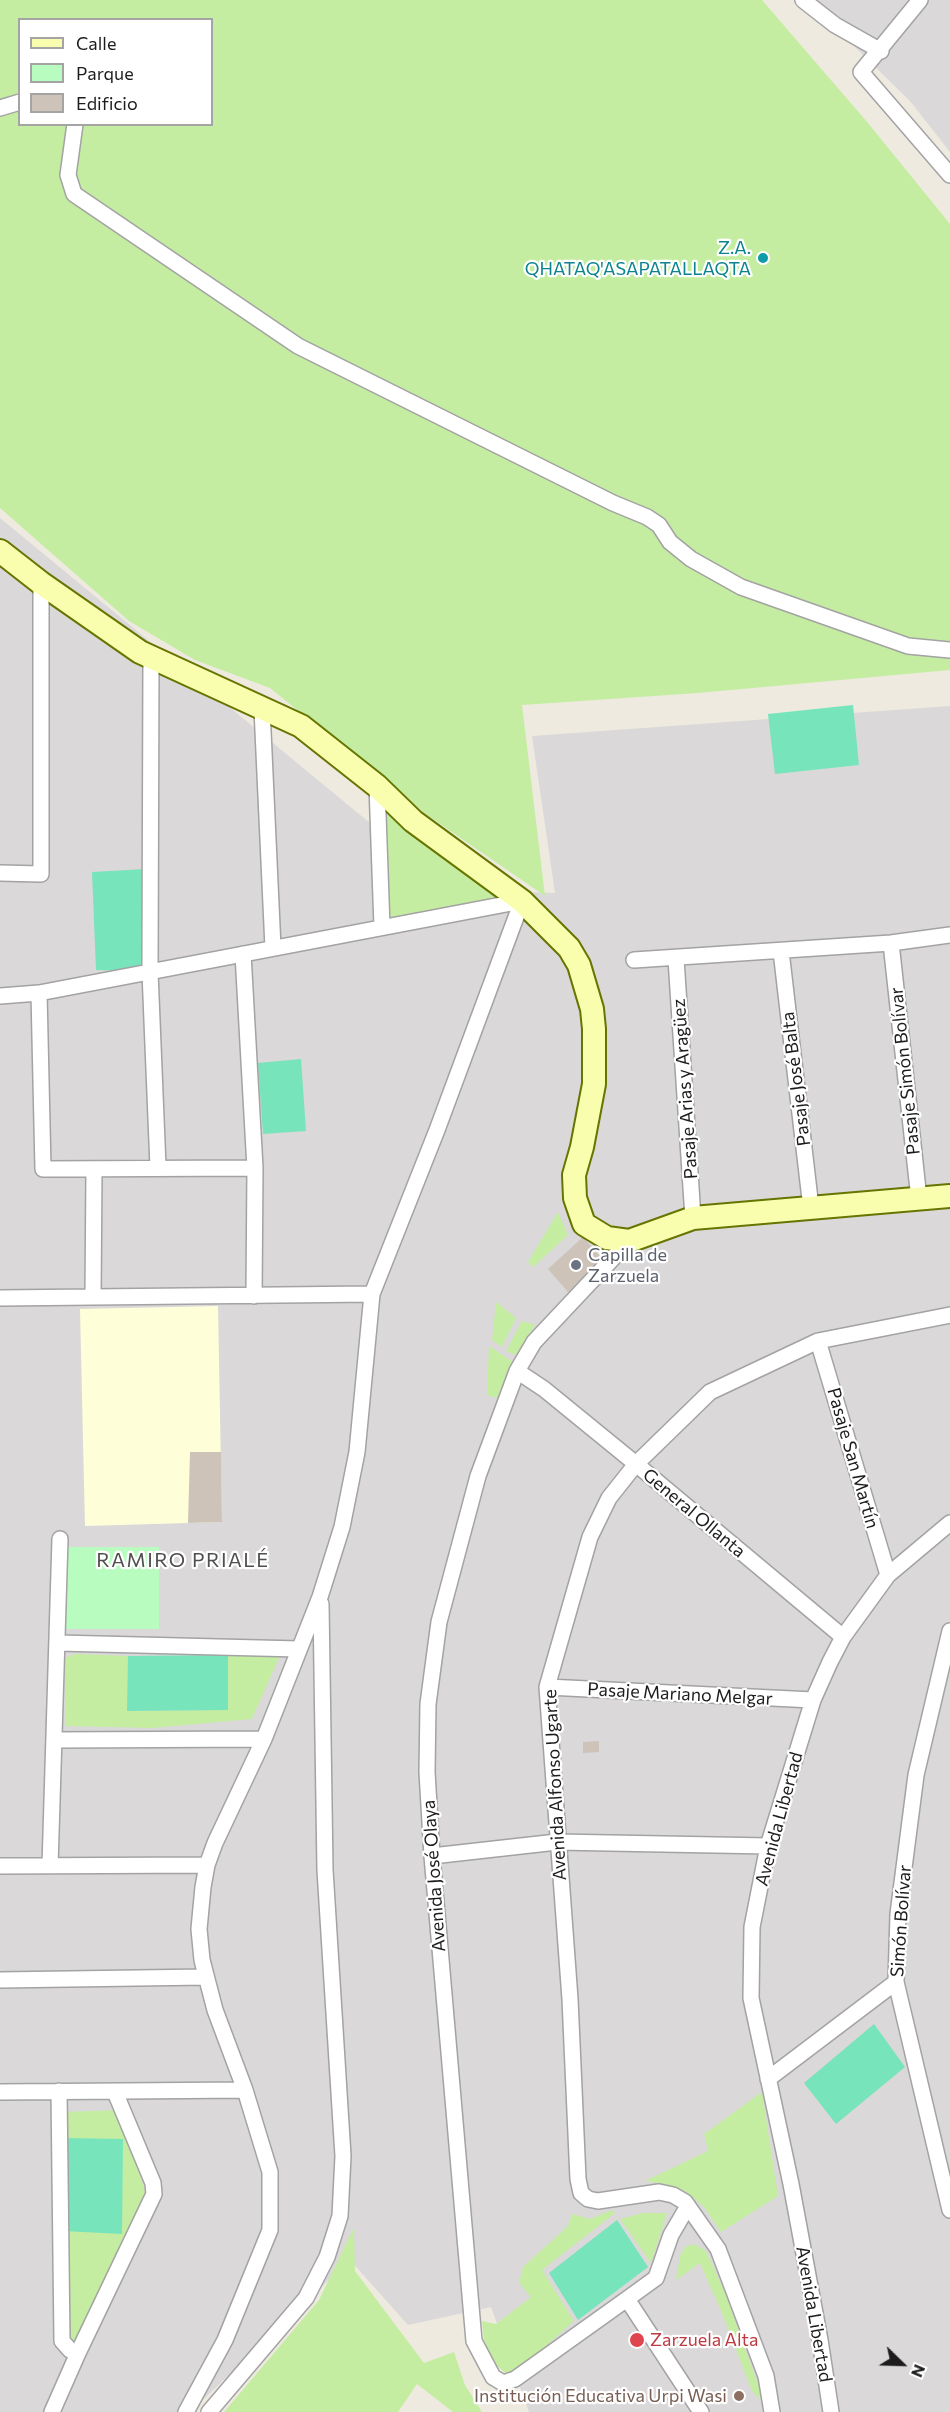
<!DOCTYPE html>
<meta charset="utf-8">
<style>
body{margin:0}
#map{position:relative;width:950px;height:2412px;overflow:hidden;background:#eeeae0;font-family:Commissioner,sans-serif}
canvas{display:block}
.legend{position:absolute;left:18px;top:18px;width:195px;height:108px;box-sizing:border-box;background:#fff;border:2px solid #a4a4a4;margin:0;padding:8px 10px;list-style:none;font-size:18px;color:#1c1c1c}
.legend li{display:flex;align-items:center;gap:12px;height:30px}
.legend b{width:30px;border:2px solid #a4a4a4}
.north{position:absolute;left:872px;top:2334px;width:60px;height:60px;-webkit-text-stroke:4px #fff;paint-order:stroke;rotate:113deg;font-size:16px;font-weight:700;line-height:24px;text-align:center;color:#1c1c1c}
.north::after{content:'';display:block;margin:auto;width:21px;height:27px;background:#1c1c1c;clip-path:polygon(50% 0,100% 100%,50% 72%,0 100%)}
</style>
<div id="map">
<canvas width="950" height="2412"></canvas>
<ul class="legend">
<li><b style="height:8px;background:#f9feae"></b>Calle</li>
<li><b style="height:16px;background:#b8fdbf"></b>Parque</li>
<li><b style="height:16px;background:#cec3b9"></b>Edificio</li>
</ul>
<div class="north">N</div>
</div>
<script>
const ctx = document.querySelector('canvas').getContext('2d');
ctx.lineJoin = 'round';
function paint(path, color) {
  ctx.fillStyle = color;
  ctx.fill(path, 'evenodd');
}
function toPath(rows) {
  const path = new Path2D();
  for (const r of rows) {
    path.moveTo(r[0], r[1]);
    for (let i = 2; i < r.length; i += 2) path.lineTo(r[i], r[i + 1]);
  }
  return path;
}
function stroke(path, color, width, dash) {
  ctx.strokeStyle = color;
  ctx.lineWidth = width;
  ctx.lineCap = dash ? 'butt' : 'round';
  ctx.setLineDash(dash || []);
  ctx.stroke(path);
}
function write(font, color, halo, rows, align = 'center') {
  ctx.font = font + ' Commissioner,sans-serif';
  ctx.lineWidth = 4.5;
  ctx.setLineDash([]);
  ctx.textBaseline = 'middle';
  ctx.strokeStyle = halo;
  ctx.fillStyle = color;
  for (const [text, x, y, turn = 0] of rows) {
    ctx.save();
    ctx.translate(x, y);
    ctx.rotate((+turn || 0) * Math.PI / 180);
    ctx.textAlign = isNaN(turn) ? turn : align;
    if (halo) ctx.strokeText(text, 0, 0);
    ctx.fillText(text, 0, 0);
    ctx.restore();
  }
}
paint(toPath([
 [807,0,950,0,950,152,910,101],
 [0,518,450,889,555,893,532,736,950,706,950,2412,529,2412,491,2307,408,2325,350,2260,190,2412,0,2412]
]), '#dad8d8');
paint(toPath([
 [218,1306,222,1522,85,1526,80,1309]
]), '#feffd8');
paint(toPath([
 [0,0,762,0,868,123,950,224,950,670,698,693,522,705,545,896,427,815,270,688,195,660,129,621,0,508],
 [20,20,212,20,212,124,20,124],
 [377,786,522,901,382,927],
 [558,1212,568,1235,533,1267,528,1262],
 [496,1302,516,1318,502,1347,492,1340],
 [522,1321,535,1325,516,1355,506,1351],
 [489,1346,513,1362,497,1398,487,1395],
 [227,1651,281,1653,252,1719,152,1728,65,1726,66,1658,75,1654,128,1656,127,1711,227,1710],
 [762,2092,778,2196,721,2232,704,2207,685,2191,666,2184,645,2181,708,2151,704,2134],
 [120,2110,147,2198,79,2343,63,2337,65,2138,63,2112],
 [612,2210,615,2213,542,2270,574,2321,518,2371,512,2374,504,2372,495,2364,490,2354,484,2340,482,2321,496,2324,531,2297,519,2283,523,2267,568,2226,572,2214,590,2219],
 [643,2213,667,2213,651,2263,620,2219],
 [354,2227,355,2271,424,2363,454,2352,465,2385,482,2412,453,2412,417,2384,398,2412,224,2412,319,2300],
 [694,2244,706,2251,725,2293,765,2404,752,2391,722,2313,700,2263,676,2280,680,2256,685,2247]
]), '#c5eda1');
paint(toPath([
 [65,1547,159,1547,159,1629,65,1629]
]), '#b8fdbf');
paint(toPath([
 [853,705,859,765,775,774,768,714],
 [146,869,150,972,96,970,92,872],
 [301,1059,306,1131,263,1134,258,1063],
 [228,1655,228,1710,127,1711,128,1656],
 [874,2024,905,2067,836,2124,804,2083],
 [65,2138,123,2139,122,2234,63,2231],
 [617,2220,648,2267,578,2320,549,2273]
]), '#77e4bc');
paint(toPath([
 [583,1237,604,1261,568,1292,548,1269],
 [190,1452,221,1452,222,1522,188,1523],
 [599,1741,599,1752,583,1753,583,1742]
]), '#cec3b9');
const street = toPath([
 [803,0,835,25,881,51],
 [920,0,861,72,950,175],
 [0,108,20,102],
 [75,124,68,175,74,194,298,346,613,503,647,517,659,525,670,542,691,559,741,587,908,646,950,650],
 [151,657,150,972,158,1167],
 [262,709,273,948],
 [377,786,382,927],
 [0,873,41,874,41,583],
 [891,943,919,1199],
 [781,951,811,1208],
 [243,954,255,1168,254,1296],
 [676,959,693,1218],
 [634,960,891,943,950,935],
 [39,993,43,1169,255,1168],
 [0,996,39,993,522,901],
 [629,1241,534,1342,517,1371,478,1476,439,1622,428,1704,427,1772,432,1856,474,2341,493,2377,503,2383,515,2379,627,2299,701,2412],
 [93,1297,94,1170],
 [0,1298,372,1294],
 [818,1341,888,1575],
 [517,1371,544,1389,636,1464,843,1637],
 [950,1631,916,1775,898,1914,896,1982,950,2210],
 [58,1643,299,1649],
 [547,1687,813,1700],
 [54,1740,264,1739],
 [432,1856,557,1842,768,1846],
 [0,1866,207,1865],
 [50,1866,60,1539],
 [0,1980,206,1977],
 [768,2079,896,1982],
 [59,2091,62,2341,70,2350,78,2353,154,2194,153,2183,115,2092],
 [0,2092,245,2090],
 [627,2299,656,2278,671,2235,688,2206],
 [52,2412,78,2353],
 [186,2412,225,2340,270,2230,270,2172,245,2090,215,2010,202,1960,199,1929,203,1887,207,1865,215,1843,264,1739,320,1597,342,1527,357,1452,372,1294,437,1130,522,901],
 [209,2412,306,2298,327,2257,340,2216,343,2156,325,1870,321,1604],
 [772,2412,766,2376,718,2249,685,2202,673,2195,659,2192,598,2201,588,2199,581,2193,578,2179,570,1999,547,1687,590,1537,609,1498,636,1464,710,1392,818,1341,950,1315],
 [831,2412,820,2340,791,2184,751,1998,752,1927,768,1846,813,1700,830,1662,843,1637,888,1575,950,1523]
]);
const secondary = toPath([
 [0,551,41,583,140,652,301,726,377,786,413,821,522,901,569,948,579,965,592,1009,594,1029,594,1084,582,1147,574,1175,575,1198,584,1224,607,1238,629,1241,693,1218,950,1196]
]);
stroke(street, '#a3a3a3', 18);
stroke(secondary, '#667500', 26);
stroke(street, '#fff', 15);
stroke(secondary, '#f9feae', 22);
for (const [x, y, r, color] of [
 [763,258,6,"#0f9aa8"],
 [576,1265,6,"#6b7280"],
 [637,2340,8,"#e0444e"],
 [739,2396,6,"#8d6e63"]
]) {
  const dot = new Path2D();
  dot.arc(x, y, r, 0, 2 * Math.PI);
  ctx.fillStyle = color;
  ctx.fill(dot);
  stroke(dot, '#fff', 2);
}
write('18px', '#0d838f', '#fff', [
 ["Z.A.",751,248],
 ["QHATAQ'ASAPATALLAQTA",751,269]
], 'right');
write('18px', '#1c1c1c', '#fff', [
 ["Pasaje Simón Bolívar",905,1071,-96],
 ["Pasaje José Balta",796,1079,-97],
 ["Pasaje Arias y Aragüez",685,1089,-94],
 ["Pasaje San Martín",853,1458,74],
 ["General Ollanta",694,1513,40],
 ["Pasaje Mariano Melgar",680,1694,3],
 ["Avenida Alfonso Ugarte",555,1785,-93],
 ["Avenida Libertad",779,1819,-75],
 ["Avenida José Olaya",434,1876,-94],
 ["Simón Bolívar",901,1921,-86],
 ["Avenida Libertad",814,2314,80]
]);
write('18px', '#5b616d', '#fff', [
 ["Capilla de",588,1255],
 ["Zarzuela",588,1276]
], 'left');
write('18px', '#be3a42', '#fff', [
 ["Zarzuela Alta",650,2340]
], 'left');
write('18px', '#785e54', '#fff', [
 ["Institución Educativa Urpi Wasi",727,2396]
], 'right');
ctx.letterSpacing = '1.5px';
write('20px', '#4f4f4f', '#fff', [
 ["RAMIRO PRIALÉ",183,1560]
]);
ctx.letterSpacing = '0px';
</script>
